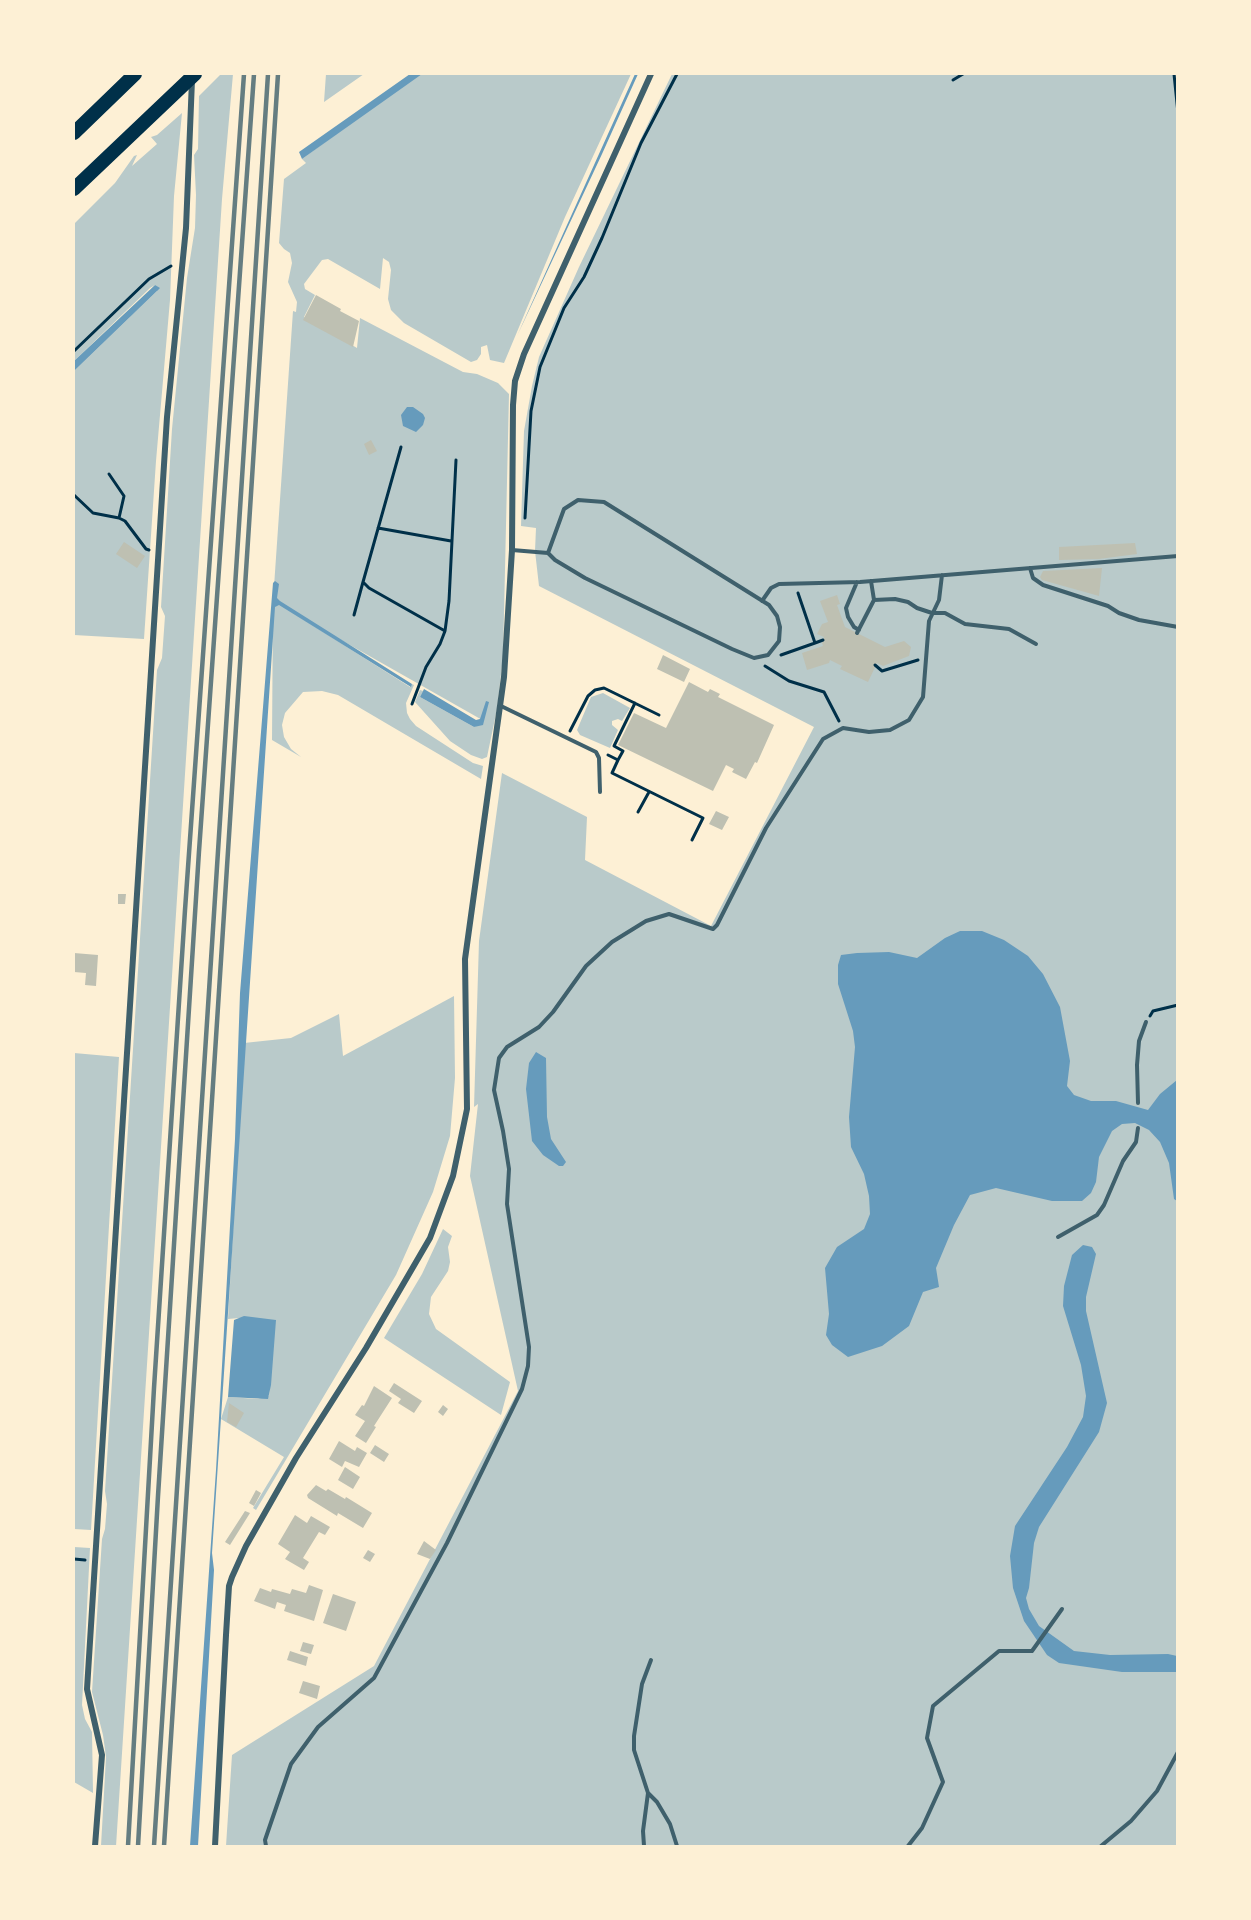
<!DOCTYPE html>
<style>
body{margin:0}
#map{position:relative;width:1251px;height:1920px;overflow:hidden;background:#fdf0d5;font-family:Spectral,serif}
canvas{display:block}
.frame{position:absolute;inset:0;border:75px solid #fdf0d5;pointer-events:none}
</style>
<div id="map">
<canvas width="1251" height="1920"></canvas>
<div class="frame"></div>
</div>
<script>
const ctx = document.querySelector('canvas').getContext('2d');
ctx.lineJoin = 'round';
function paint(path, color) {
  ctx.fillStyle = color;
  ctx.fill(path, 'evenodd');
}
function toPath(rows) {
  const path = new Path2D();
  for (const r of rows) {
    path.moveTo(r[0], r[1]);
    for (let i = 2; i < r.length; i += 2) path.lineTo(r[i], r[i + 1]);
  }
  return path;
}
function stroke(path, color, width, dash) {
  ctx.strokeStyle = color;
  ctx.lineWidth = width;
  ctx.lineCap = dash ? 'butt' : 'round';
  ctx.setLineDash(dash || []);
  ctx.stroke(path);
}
paint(toPath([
 [221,74,233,74,222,199,116,1846,101,1846,106,1757,103,1735,92,1692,102,1539,105,1529,107,1504,105,1491,157,670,162,658,165,616,161,607,172,429,187,278,195,228,196,195,194,155,198,149,199,96],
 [326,74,364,74,324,102],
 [418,74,631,74,565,217,504,363,490,360,487,345,481,347,481,354,477,360,471,362,404,323,391,310,388,299,391,270,389,262,383,258,380,289,328,259,322,260,304,284,305,289,315,295,304,317,357,348,360,318,463,372,477,374,498,383,509,394,503,657,497,709,487,757,482,759,471,755,450,741,415,702,420,690,423,691,420,697,474,727,484,721,290,611,410,687,412,684,414,685,406,703,407,713,410,719,416,726,473,763,483,766,481,779,338,695,322,691,303,692,285,713,282,725,284,737,291,749,301,757,272,740,273,601,293,311,296,312,297,302,288,282,292,263,290,253,284,249,279,243,284,179,306,163,302,159],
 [672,74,1177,74,1177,1846,226,1846,232,1755,374,1666,518,1391,470,1176,478,1104,474,1107,479,941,502,773,587,817,585,860,711,926,814,727,539,586,535,551,536,528,521,526,524,431,532,386,539,357,579,267],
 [182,113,174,196,170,300,156,461,144,639,74,635,74,371,157,291,155,285,150,288,74,361,74,224,115,183,134,156,137,155,132,166,157,144,151,137,157,135],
 [603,693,630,708,622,721,618,719,612,721,612,725,618,730,610,748,580,735,577,730,591,697],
 [454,996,455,1078,450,1136,433,1192,396,1275,256,1510,253,1508,284,1457,221,1419,228,1397,258,1399,269,1396,275,1321,239,1318,228,1319,244,1043,291,1038,339,1014,343,1056],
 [74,1053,119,1057,91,1530,74,1529],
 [443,1229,452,1236,448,1247,450,1262,448,1271,431,1297,429,1314,436,1329,510,1382,501,1415,384,1338,422,1274],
 [74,1547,90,1548,82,1705,85,1719,92,1732,93,1793,74,1782]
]), '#b9caca');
paint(toPath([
 [410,74,422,74,302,159,299,152],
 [635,74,638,74,602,154,517,336],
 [155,285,160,288,157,291,74,371,74,361],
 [407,407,413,407,423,414,425,418,423,425,416,432,403,426,401,415],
 [275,581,279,584,277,598,280,601,412,684,411,687,279,605,275,607,212,1553,214,1570,198,1846,190,1846,216,1470,235,1139,240,993,273,583],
 [424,689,476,720,480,719,486,701,489,702,483,725,474,727,420,697],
 [960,931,982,931,1004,940,1028,956,1043,974,1060,1007,1070,1061,1067,1086,1074,1095,1091,1101,1116,1101,1148,1110,1160,1094,1177,1080,1177,1201,1174,1199,1169,1163,1160,1142,1149,1130,1135,1123,1122,1124,1112,1131,1099,1157,1096,1182,1091,1193,1082,1201,1052,1201,996,1188,970,1195,954,1225,936,1268,939,1287,923,1292,909,1326,882,1346,848,1357,832,1345,826,1335,829,1314,825,1268,837,1247,864,1229,870,1214,869,1196,864,1174,851,1147,849,1117,855,1047,853,1031,838,984,838,965,841,955,857,953,889,952,917,958,945,938],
 [536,1052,546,1058,547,1117,551,1139,566,1162,563,1166,559,1166,543,1155,532,1141,526,1089,529,1063],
 [1083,1245,1092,1247,1096,1254,1086,1297,1086,1311,1107,1403,1099,1432,1039,1527,1034,1543,1029,1588,1026,1598,1029,1609,1039,1626,1074,1651,1110,1655,1168,1654,1177,1656,1177,1672,1122,1672,1059,1663,1047,1655,1024,1621,1013,1588,1010,1556,1015,1526,1067,1447,1083,1417,1086,1396,1081,1365,1063,1306,1064,1286,1072,1255],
 [244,1316,276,1320,271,1385,268,1399,228,1397,234,1320]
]), '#669bbc');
paint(toPath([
 [316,295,341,309,340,311,359,321,353,347,303,320],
 [371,440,377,451,369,455,364,444],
 [124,542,145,556,137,568,116,554],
 [1135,543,1137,554,1099,559,1059,560,1059,547],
 [1102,568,1099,596,1042,580,1040,577,1043,571],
 [837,595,840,604,837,605,845,627,885,647,904,641,911,647,909,656,883,666,877,663,868,682,840,669,842,666,830,660,829,663,807,670,802,653,823,646,822,643,824,637,817,634,822,624,828,622,820,601],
 [663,655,690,669,684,682,657,669],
 [689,682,708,692,710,689,720,694,718,697,774,725,757,763,755,762,746,779,732,772,734,769,726,765,713,791,618,745,634,713,666,728],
 [716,811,729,817,722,830,709,824],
 [118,894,126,894,125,904,118,904],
 [74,953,98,955,96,986,85,985,86,973,74,972],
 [394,1383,422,1401,414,1413,398,1403,401,1399,389,1391],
 [374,1386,392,1398,374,1426,376,1427,366,1443,355,1436,365,1421,355,1415,362,1405,364,1406],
 [229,1403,244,1413,236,1427,227,1422],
 [443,1405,448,1409,443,1416,438,1412],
 [339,1441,355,1451,357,1447,367,1453,359,1467,345,1461,342,1467,329,1459],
 [375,1445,389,1454,384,1462,370,1453],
 [345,1467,360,1477,353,1489,338,1480],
 [316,1485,326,1491,328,1489,345,1499,346,1497,372,1513,363,1528,338,1513,337,1516,308,1498,307,1495],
 [256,1490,261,1493,254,1506,249,1503],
 [245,1511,250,1513,230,1545,225,1542],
 [295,1515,307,1523,311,1516,330,1527,325,1535,319,1532,303,1558,309,1562,304,1570,285,1559,290,1552,278,1544],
 [424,1541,436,1550,430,1559,417,1554],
 [368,1550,375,1554,370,1562,363,1558],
 [309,1585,323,1590,314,1621,284,1611,286,1605,277,1602,275,1609,254,1601,260,1588,271,1592,272,1589,290,1594,292,1589,306,1593],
 [333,1594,356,1602,346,1631,323,1623],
 [303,1642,314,1645,311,1654,300,1651],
 [290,1651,308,1657,306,1666,287,1660],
 [303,1681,320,1686,317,1699,299,1693]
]), '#bec0b2');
stroke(toPath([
 [1174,74,1178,113],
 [953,80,963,74],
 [74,351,149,279,171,266],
 [401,447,363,582,369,588,445,631],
 [109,474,124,496,119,518],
 [74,495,93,513,119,518,125,521,146,549,149,550],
 [525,518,531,411,540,367,564,308,584,277,602,238,641,143,677,74],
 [378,528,451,541],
 [354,615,363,582],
 [815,643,823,640],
 [781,655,815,643,798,593],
 [875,665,882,671,918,660],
 [765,666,789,681,824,692,839,721],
 [412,704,426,667,440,644,445,631,449,601,456,460],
 [570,731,588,696,595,690,604,688,659,715],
 [608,755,618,760,623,751,614,746,635,703],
 [618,760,612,773,703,818,692,840],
 [638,812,649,792],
 [1150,1016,1153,1011,1178,1005],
 [74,1559,85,1560]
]), '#003049', 3);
stroke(toPath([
 [512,550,548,553,555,560,585,578,732,649,754,658,768,655,779,641,780,627,777,616,769,605,604,502,578,500,564,509,548,553],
 [1030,568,1033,578,1043,585,1108,606,1119,613,1139,620,1178,627],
 [857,582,846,608,848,617,854,627,859,630],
 [874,600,895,599,908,602,917,608,932,613,945,613,965,624,1009,629,1036,644],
 [762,601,771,588,779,584,860,582,1178,556],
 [857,633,874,600,871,581],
 [501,706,596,752,599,758,600,792],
 [1138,1103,1137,1065,1139,1041,1146,1022],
 [1058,1237,1097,1215,1104,1205,1123,1161,1136,1142,1138,1128],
 [648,1793,657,1802,670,1824,677,1846],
 [266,1846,265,1840,291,1764,318,1727,374,1678,447,1543,522,1389,528,1366,529,1347,507,1204,509,1169,503,1131,494,1090,499,1058,507,1047,539,1027,553,1012,586,966,612,942,646,921,669,914,713,929,717,925,766,828,823,739,843,728,869,732,890,730,909,720,923,697,929,621,939,600,942,575],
 [644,1846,643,1831,648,1793,634,1750,634,1736,642,1684,651,1660],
 [908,1846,922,1828,943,1782,927,1738,933,1706,999,1651,1032,1651,1062,1609],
 [1101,1846,1131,1821,1157,1791,1178,1752]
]), '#3f606c', 4);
stroke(toPath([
 [95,1846,102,1755,87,1689,167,417,186,228,192,80],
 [215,1846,226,1635,229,1586,232,1577,246,1546,296,1458,366,1348,430,1238,453,1176,467,1109,465,959,504,677,512,550,513,405,515,381,524,354,651,74]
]), '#3f606c', 6);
stroke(toPath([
 [74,133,135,74],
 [74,189,195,74]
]), '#003049', 14);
stroke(toPath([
 [128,1846,154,1388,185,910,244,74],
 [138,1846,158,1496,199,851,254,74],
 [154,1846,268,74],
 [164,1846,278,74]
]), '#657d81', 4.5);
</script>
